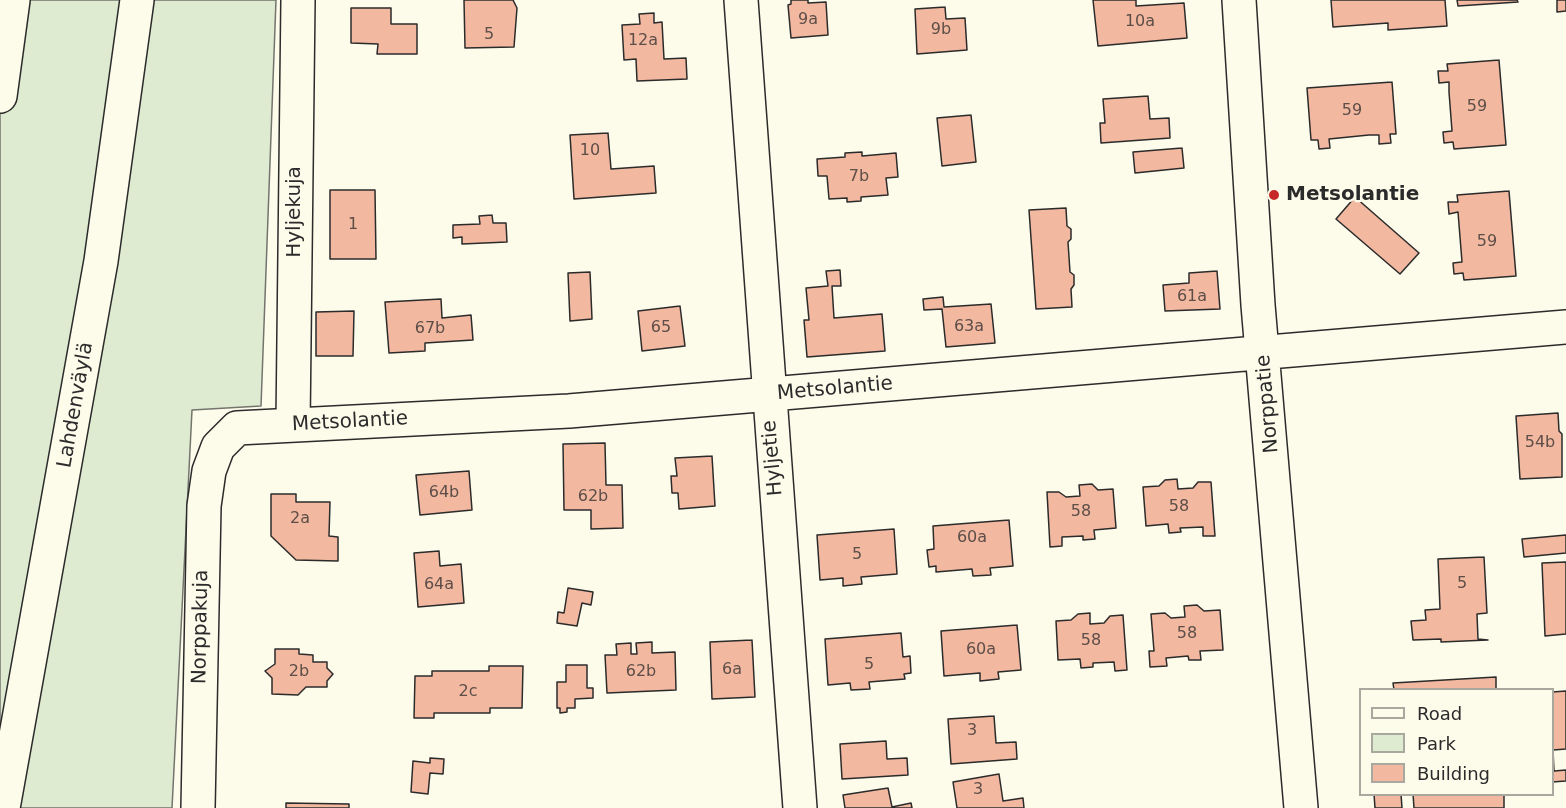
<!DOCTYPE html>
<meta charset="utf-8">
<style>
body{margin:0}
#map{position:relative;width:1566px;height:808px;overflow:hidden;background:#fdfbea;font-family:"DejaVu Sans",sans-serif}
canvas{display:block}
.legend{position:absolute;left:1359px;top:688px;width:195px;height:108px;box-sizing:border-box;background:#fdfbea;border:2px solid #a9a89e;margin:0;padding:8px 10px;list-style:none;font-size:18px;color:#2b2b2b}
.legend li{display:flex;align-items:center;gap:12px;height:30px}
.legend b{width:30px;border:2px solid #a9a89e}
</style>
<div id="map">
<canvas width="1566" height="808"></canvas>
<ul class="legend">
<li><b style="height:8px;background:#fdfbea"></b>Road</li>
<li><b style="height:16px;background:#deebd1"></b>Park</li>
<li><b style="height:16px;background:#f2b8a0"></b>Building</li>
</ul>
</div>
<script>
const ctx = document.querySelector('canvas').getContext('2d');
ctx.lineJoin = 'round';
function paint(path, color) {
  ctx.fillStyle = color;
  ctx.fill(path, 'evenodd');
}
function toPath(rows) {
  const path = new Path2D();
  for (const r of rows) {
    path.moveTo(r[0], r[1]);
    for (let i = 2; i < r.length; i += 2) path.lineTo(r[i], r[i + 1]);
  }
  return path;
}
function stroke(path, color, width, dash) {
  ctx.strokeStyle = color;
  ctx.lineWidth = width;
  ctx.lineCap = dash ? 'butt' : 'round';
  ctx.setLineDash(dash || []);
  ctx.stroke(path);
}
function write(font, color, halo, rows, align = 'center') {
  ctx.font = font + ' "DejaVu Sans",sans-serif';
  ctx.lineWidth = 4.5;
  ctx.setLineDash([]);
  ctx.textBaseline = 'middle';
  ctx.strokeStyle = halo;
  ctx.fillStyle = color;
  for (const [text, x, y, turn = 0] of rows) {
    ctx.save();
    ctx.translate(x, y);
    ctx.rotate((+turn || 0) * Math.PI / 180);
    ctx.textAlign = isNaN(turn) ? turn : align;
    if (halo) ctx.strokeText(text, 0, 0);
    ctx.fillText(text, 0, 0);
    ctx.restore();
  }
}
const green = toPath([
 [0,0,276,0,261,406,192,410,172,808,0,808,0,0]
]);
paint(green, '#deebd1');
stroke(green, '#74746e', 1.5);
const building = toPath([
 [464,0,513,0,517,8,514,47,465,48,464,0],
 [791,0,808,0,808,3,826,2,828,35,791,38,788,5,791,4,791,0],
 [1093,0,1136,0,1136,6,1184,3,1187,38,1098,46,1093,0],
 [1331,0,1445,0,1447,26,1388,30,1388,23,1333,27,1331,0],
 [1457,0,1517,0,1518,2,1458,6,1457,0],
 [1557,0,1566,0,1566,11,1557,12,1557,0],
 [945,7,946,19,965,18,967,50,917,54,915,9,945,7],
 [351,8,391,8,391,24,417,24,417,54,377,54,378,44,351,43,351,8],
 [654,13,654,23,662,22,664,59,686,58,687,79,637,81,636,59,624,60,622,25,640,24,639,14,654,13],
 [1499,60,1506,145,1454,149,1453,142,1444,143,1443,132,1452,131,1449,92,1449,82,1439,83,1438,71,1448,71,1447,64,1499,60],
 [1392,82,1396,134,1390,134,1391,143,1379,144,1379,135,1369,135,1329,139,1330,148,1319,149,1318,140,1311,140,1307,88,1392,82],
 [1148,96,1150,119,1169,118,1170,138,1101,143,1100,123,1105,123,1103,99,1148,96],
 [971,115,976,162,942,166,937,118,971,115],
 [608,133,611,169,654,166,656,193,574,199,570,135,608,133],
 [1182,148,1184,168,1135,173,1133,152,1182,148],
 [862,152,862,156,896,153,898,177,886,178,888,195,861,197,861,201,847,202,847,198,829,199,827,176,818,176,817,159,845,157,845,153,862,152],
 [330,190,375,190,376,259,330,259,330,190],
 [1509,191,1516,276,1464,280,1463,273,1454,274,1453,263,1462,262,1458,212,1449,214,1448,202,1458,202,1457,195,1509,191],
 [1355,197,1419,253,1400,274,1336,219,1355,197],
 [1066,208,1067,226,1071,229,1071,239,1068,242,1070,272,1074,275,1074,285,1071,289,1072,307,1036,309,1029,210,1066,208],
 [492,215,493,223,506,223,507,242,462,244,462,237,453,238,453,225,480,224,479,216,492,215],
 [840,270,841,286,832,286,834,318,882,314,885,351,807,357,804,320,809,320,806,288,828,286,826,271,840,270],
 [1217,271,1220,309,1165,311,1163,285,1189,283,1189,273,1217,271],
 [590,272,592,319,570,321,568,273,590,272],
 [943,297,944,307,991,304,995,343,946,347,942,309,924,310,923,299,943,297],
 [441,299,442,318,471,315,473,340,425,343,425,351,389,353,385,302,441,299],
 [680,306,685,346,642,351,638,311,680,306],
 [354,311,353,356,316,356,316,312,354,311],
 [1558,413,1559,431,1562,434,1562,477,1520,479,1516,416,1558,413],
 [605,443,606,485,622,485,623,528,591,529,591,510,564,510,563,444,605,443],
 [712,456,715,506,679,509,678,493,672,493,671,476,677,476,675,458,712,456],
 [469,471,472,510,420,515,416,475,469,471],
 [1177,479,1178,489,1193,488,1198,482,1211,482,1215,536,1203,536,1203,527,1180,528,1181,532,1169,533,1168,524,1146,526,1143,487,1159,486,1165,480,1177,479],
 [1092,484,1098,490,1113,489,1116,528,1094,530,1095,539,1083,540,1083,536,1062,537,1062,546,1050,547,1047,492,1059,492,1066,497,1080,496,1079,485,1092,484],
 [271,494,296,494,296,502,330,502,329,536,338,537,338,561,296,560,271,536,271,494],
 [1009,520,1013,566,990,568,991,575,973,576,972,569,936,572,936,566,929,567,927,550,934,549,933,526,1009,520],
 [894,529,897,574,861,577,862,584,843,586,843,578,820,580,817,535,894,529],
 [1566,535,1566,553,1524,557,1522,539,1566,535],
 [439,551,440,566,461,564,464,603,418,607,414,553,439,551],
 [1484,557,1487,613,1477,614,1478,639,1488,640,1441,642,1441,639,1413,640,1411,621,1426,620,1425,610,1440,609,1438,559,1484,557],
 [1566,562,1566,634,1545,636,1542,563,1566,562],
 [568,588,593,592,591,605,582,603,577,626,557,623,558,612,564,613,568,588],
 [1197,605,1204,611,1220,610,1223,650,1200,651,1201,660,1189,660,1188,656,1166,658,1167,666,1150,667,1149,651,1154,651,1151,614,1165,613,1171,618,1185,617,1184,606,1197,605],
 [1090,613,1090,624,1104,623,1110,616,1123,615,1127,670,1115,671,1114,662,1093,663,1093,667,1081,668,1080,659,1058,660,1056,621,1071,620,1078,614,1090,613],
 [1017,625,1021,670,998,672,999,679,980,681,980,673,944,676,941,631,1017,625],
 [901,633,903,657,910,656,911,673,904,674,905,679,869,682,870,689,851,690,850,683,828,685,825,639,901,633],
 [752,640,755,697,712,699,710,642,752,640],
 [652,642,652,653,675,652,676,690,607,693,605,655,617,655,616,644,631,643,631,654,637,654,636,643,652,642],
 [275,649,299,649,299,654,313,655,313,662,327,662,327,668,333,674,327,681,327,687,306,687,298,695,272,694,272,678,265,671,275,664,275,649],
 [566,665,587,665,587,688,593,688,593,698,575,699,575,708,567,708,567,712,560,713,560,708,557,708,557,682,566,682,566,665],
 [489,666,523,666,522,708,490,708,490,713,434,713,434,718,414,718,415,676,432,676,432,671,489,671,489,666],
 [1496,677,1496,690,1394,690,1393,683,1496,677],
 [1566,691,1566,749,1553,750,1554,771,1566,770,1566,781,1552,782,1552,692,1566,691],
 [994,716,996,743,1016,742,1017,759,951,764,948,719,994,716],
 [886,741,887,759,907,758,908,775,842,779,840,744,886,741],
 [430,758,444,759,443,774,430,773,428,794,411,792,413,761,430,763,430,758],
 [999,774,1003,801,1023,798,1024,808,957,808,953,782,999,774],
 [888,788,892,807,911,803,912,808,845,808,843,795,888,788],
 [1374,794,1401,794,1402,808,1375,808,1374,794],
 [1413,794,1504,794,1504,808,1414,808,1413,794],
 [286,803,349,804,349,808,286,808,286,803]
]);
paint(building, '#f2b8a0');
stroke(building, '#2b2b2b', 1.5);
const minor = toPath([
 [741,0,800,808],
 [1239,0,1258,305,1301,808],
 [293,424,298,0],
 [198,808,204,506,209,471,218,447,237,428,569,411,1566,327]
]);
const highway = toPath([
 [0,96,13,0],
 [3,808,101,261,137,0]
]);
stroke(minor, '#2b2b2b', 36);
stroke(highway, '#2b2b2b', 36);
stroke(minor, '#fdfbea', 33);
stroke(highway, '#fdfbea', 33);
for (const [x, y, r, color] of [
 [1274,195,6,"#c62828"]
]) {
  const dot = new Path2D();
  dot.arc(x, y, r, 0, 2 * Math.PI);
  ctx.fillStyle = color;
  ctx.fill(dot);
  stroke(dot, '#fdfbea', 2);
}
write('16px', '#5d4e48', null, [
 ["9a",808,20],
 ["10a",1140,22],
 ["9b",941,30],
 ["5",489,35],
 ["12a",643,41],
 ["59",1477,107],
 ["59",1352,111],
 ["10",590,151],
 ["7b",859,177],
 ["1",353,225],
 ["59",1487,242],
 ["61a",1192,297],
 ["63a",969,327],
 ["65",661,328],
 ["67b",430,329],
 ["54b",1540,443],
 ["64b",444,493],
 ["62b",593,497],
 ["58",1179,507],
 ["58",1081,512],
 ["2a",300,519],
 ["60a",972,538],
 ["5",857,555],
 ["5",1462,584],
 ["64a",439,585],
 ["58",1187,634],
 ["58",1091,641],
 ["60a",981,650],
 ["5",869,665],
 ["6a",732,670],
 ["2b",299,672],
 ["62b",641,672],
 ["2c",468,692],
 ["3",972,731],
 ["3",978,790]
]);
write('bold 20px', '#2b2b2b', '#fdfbea', [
 ["Metsolantie",1286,195]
], 'left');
write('20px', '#2b2b2b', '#fdfbea', [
 ["Hyljekuja",295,212,-90],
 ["Metsolantie",835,389,-5],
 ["Norppatie",1268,404,-95],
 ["Lahdenväylä",76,405,-80],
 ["Metsolantie",350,422,-3],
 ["Hyljetie",773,458,-95],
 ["Norppakuja",201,627,-89]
]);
</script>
